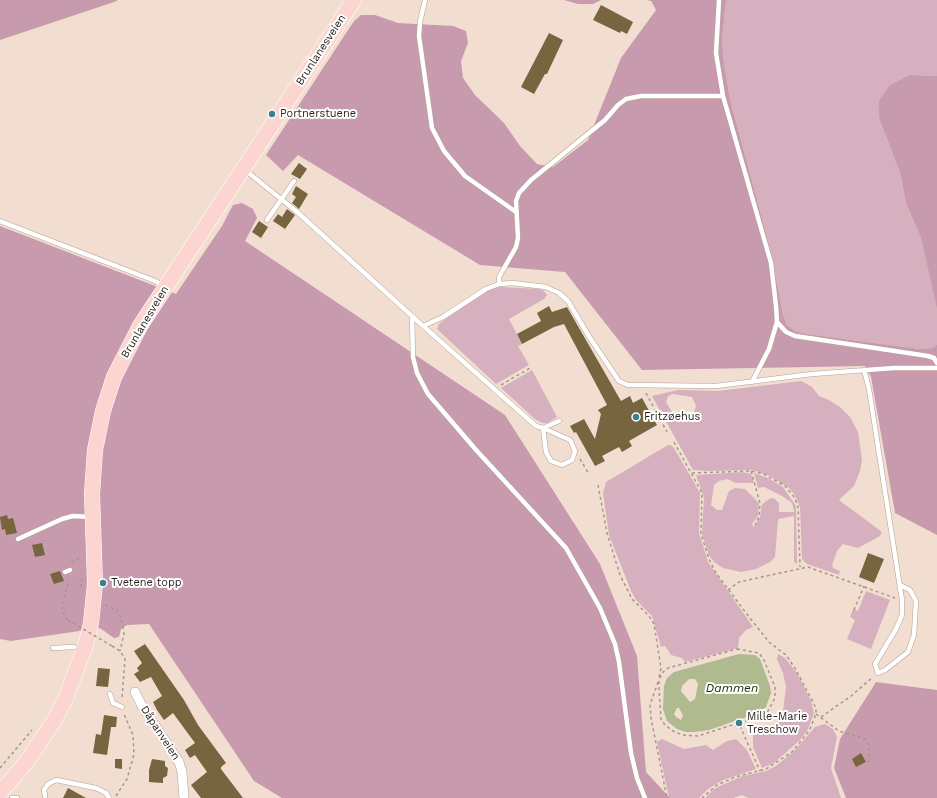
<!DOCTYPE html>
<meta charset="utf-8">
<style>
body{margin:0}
canvas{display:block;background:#f1ded0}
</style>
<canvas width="937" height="798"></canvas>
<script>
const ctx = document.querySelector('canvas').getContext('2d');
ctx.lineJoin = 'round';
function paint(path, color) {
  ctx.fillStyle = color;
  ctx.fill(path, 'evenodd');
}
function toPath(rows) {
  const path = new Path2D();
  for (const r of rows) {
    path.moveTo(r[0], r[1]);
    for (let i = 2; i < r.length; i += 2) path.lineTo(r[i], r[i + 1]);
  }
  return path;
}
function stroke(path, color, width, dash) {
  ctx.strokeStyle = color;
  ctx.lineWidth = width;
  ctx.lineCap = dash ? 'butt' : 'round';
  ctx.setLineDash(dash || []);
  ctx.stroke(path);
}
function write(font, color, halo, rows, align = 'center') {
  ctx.font = font + ' "Work Sans",sans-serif';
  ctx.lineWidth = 4;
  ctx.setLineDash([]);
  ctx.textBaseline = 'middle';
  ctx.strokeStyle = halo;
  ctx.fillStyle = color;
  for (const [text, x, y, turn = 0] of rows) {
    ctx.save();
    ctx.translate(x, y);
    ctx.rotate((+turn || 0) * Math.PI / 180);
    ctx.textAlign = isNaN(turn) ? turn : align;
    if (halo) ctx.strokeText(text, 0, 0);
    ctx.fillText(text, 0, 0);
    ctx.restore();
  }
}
paint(toPath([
 [726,0,937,0,937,76,910,75,879,118,900,173,906,203,921,238,937,310,937,344,933,348,920,349,807,334,795,331,787,325,783,315,771,252,730,99,724,64,722,41],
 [500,287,539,289,543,290,547,295,544,299,509,319,522,344,518,346,529,365,496,384,437,329,439,324,444,320,486,291],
 [532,370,557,417,547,423,542,423,535,419,501,388],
 [801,381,812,387,819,396,829,400,840,407,850,417,858,432,862,460,860,471,854,486,839,500,882,532,880,536,858,548,843,544,837,551,832,565,833,568,840,571,839,575,807,564,802,559,800,507,794,494,789,488,770,476,753,470,709,471,693,470,652,396,678,390,718,391],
 [673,394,692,397,696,406,694,412,689,414,672,412,666,402,668,396],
 [668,445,671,445,674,448,700,493,699,533,708,562,753,627,746,630,739,638,738,648,685,662,682,658,671,655,665,646,661,647,652,616,636,600,631,591,609,535,603,493,606,482],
 [743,472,751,474,754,483,736,483,727,479,719,481,714,485,711,505,717,510,722,510,729,491,735,488,745,489,759,503,758,516,752,524,754,527,760,517,762,504,771,498,775,499,779,503,779,512,794,512,794,511,792,503,782,496,764,487,758,488,754,473,768,478,783,487,796,506,797,564,794,562,794,516,778,519,775,557,770,562,756,569,741,572,723,568,714,562,709,555,702,534,704,497,696,475],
 [866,591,890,600,871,649,847,639,855,620,850,617,853,609,858,611],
 [778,654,785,658,797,673,811,701,814,713,807,731,800,740,774,763,762,768,753,747,753,735,755,732,776,724,783,711,786,687,783,673,777,659],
 [825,724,833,729,837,737,831,768,841,798,748,798,742,795,733,798,705,798,714,789,724,784,743,776,766,771,776,766,794,751,815,727],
 [662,739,684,749,706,745,713,750,727,741,736,739,747,750,756,769,723,780,708,789,699,798,669,798,657,742]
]), '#d6b0bf');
paint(toPath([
 [0,0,117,0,117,1,0,40],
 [564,0,601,0,593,4,578,4],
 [647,0,726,0,722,41,724,64,730,99,771,252,783,315,787,325,795,331,807,334,920,349,933,348,937,344,937,535,895,513,871,377,865,366,642,370,565,272,480,265,298,155,283,171,266,155,354,21,361,15,375,15,398,23,453,26,466,31,468,43,461,61,463,78,475,95,504,123,520,146,537,164,553,167,588,140,621,58,656,10,651,1],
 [910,75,937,76,937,310,921,238,906,203,900,173,879,118,879,101,889,86],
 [242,203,253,209,257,218,245,241,505,415,600,564,637,656,646,772,670,798,282,798,254,781,149,624,127,625,121,629,119,637,114,638,100,628,11,641,0,639,0,226,176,294,222,226,233,205],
 [876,682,937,690,937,798,846,798,834,768,840,739]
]), '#c89aad');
paint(toPath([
 [739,654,755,655,760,659,770,686,771,693,766,707,758,713,709,730,694,732,686,732,677,729,667,721,663,709,664,686,667,678,674,672],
 [689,679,695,679,698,684,695,699,690,702,681,691,682,686],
 [677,708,679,708,683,715,681,720,676,717,674,714]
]), '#afba8f');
paint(toPath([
 [601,5,633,22,627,34,621,31,620,33,593,20],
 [549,33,563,40,547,74,545,74,534,94,521,87],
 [299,163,307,169,300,179,291,174],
 [296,186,308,194,299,209,292,203,296,197,292,194],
 [287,209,295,215,285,229,273,221,278,214,282,217],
 [259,221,268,227,261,238,252,232],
 [549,306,552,312,567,307,621,401,630,396,633,403,642,398,657,425,629,441,632,446,622,452,619,447,602,456,605,461,595,466,576,432,574,433,570,426,584,419,595,439,601,414,598,410,607,405,564,324,554,327,522,344,517,334,541,321,537,313],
 [7,515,8,519,13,518,17,533,6,535,5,529,2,530,0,517],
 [42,543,45,555,35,557,32,545],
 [868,553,884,559,874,583,859,577],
 [60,571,64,581,54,584,50,574],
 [145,644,184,700,198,725,226,763,221,767,221,769,243,798,201,798,191,785,207,772,195,755,190,758,185,750,195,743,173,713,164,720,157,710,153,702,162,696,151,677,140,682,134,674,139,671,137,668,142,663,134,651],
 [98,668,110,669,108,687,96,686],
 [104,715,117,717,116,727,111,727,107,755,93,753,96,734,101,735],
 [861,753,866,762,856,767,852,759],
 [115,759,122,759,122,769,115,768],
 [152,759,165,761,165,766,168,768,167,776,163,778,163,783,149,782,149,770],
 [68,788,86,798,63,798]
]), '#76653e');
const lane = toPath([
 [425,0,420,22,419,36,432,128,444,151,465,176,516,212],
 [719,0,716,53,723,96,771,263,776,306,777,322,769,349,752,382],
 [245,170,296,211,423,326,443,317,486,289,499,284,512,283,546,287,559,293,568,301,590,338,619,381,628,385,716,386,812,374,894,368,937,368],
 [267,220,294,181],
 [0,221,155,281,164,286],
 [499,284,499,277,516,247,518,238,516,201,519,193,531,180,605,120,618,105,626,99,641,96,723,96],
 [412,317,413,357,417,373,428,394,477,451,566,548,600,608,615,644,619,662,631,753,637,778,645,798],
 [777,322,786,332,795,336,928,356,934,358,937,363],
 [423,326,536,426,543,428,559,421],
 [864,370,869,389,902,600,902,615,896,629,875,664,878,673,885,670,908,652,914,635,916,601,910,590,900,585],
 [543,428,570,440,575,451,572,460,562,465,551,461,546,452,543,428],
 [18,539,62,519,73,516,91,517],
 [65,572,70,570],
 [53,648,74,647],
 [110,694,113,703,122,707],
 [45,796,44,790,48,784,56,780,96,788,106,793,109,798],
 [12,798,17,798]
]);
const street = toPath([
 [135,692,142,706,179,762,182,772,184,798]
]);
const primary = toPath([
 [0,793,28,760,54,721,65,700,86,644,91,623,95,584,92,494,95,450,103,411,114,377,140,326,354,0]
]);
stroke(lane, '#b3a194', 5.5);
stroke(street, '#b3a194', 10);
stroke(primary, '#fff', 16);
stroke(toPath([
 [501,385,530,368],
 [646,393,667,432],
 [674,442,702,493,701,534,709,559,716,573,746,613,769,642,786,655,795,668,816,708,816,714,809,731,792,752,766,769,735,777,717,785,702,798],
 [580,459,589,474],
 [751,471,760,503,759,517,755,525],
 [692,473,751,471,764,474,785,486,794,497,798,506,800,567],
 [598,485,607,533,620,575,632,599,649,616,654,624,661,668,659,678],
 [71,563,81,557],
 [81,587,82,579],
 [728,590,739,582,808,567,895,598],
 [105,605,116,610,121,617,124,634,120,651],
 [854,610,864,586],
 [68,620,65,617,62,609,69,579],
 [112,646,120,651,125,659,122,698],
 [737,649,759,653,764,660,775,687,775,698,768,711,763,715,746,721,740,726,732,725,698,736,682,735,673,731,665,725,661,719,659,690,659,680,663,672,668,668,737,649],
 [658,682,650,705,651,718,667,798],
 [816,714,839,731,865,739,869,745,869,764],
 [821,717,851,696,873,677],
 [740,726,760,771],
 [0,768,32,730],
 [116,796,127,779,134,754,133,735,124,714]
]), '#a5978c', 1.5, [3, 3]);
stroke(lane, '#fff', 4.5);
stroke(street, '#fff', 9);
stroke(primary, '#fcd4d0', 15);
stroke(toPath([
 [68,620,112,646]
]), '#a5978c', 1.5, [3, 3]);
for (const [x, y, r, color] of [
 [272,114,4,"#3c808f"],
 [636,417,4,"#3c808f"],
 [103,583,4,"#3c808f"],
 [739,723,4,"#3c808f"]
]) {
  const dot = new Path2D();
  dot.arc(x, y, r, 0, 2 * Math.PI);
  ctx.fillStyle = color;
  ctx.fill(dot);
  stroke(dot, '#fff', 1.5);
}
write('11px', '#261f1a', '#fff', [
 ["Brunlanesveien",321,50,-57],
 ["Brunlanesveien",145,322,-59],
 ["Dåpanveien",160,733,57]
]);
write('11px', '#261f1a', '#fff', [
 ["Portnerstuene",280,114],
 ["Fritzøehus",644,417],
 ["Tvetene topp",111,583],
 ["Mille-Marie",747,717],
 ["Treschow",747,730]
], 'left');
write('italic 12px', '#272e0c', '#fff', [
 ["Dammen",732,688]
]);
</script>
